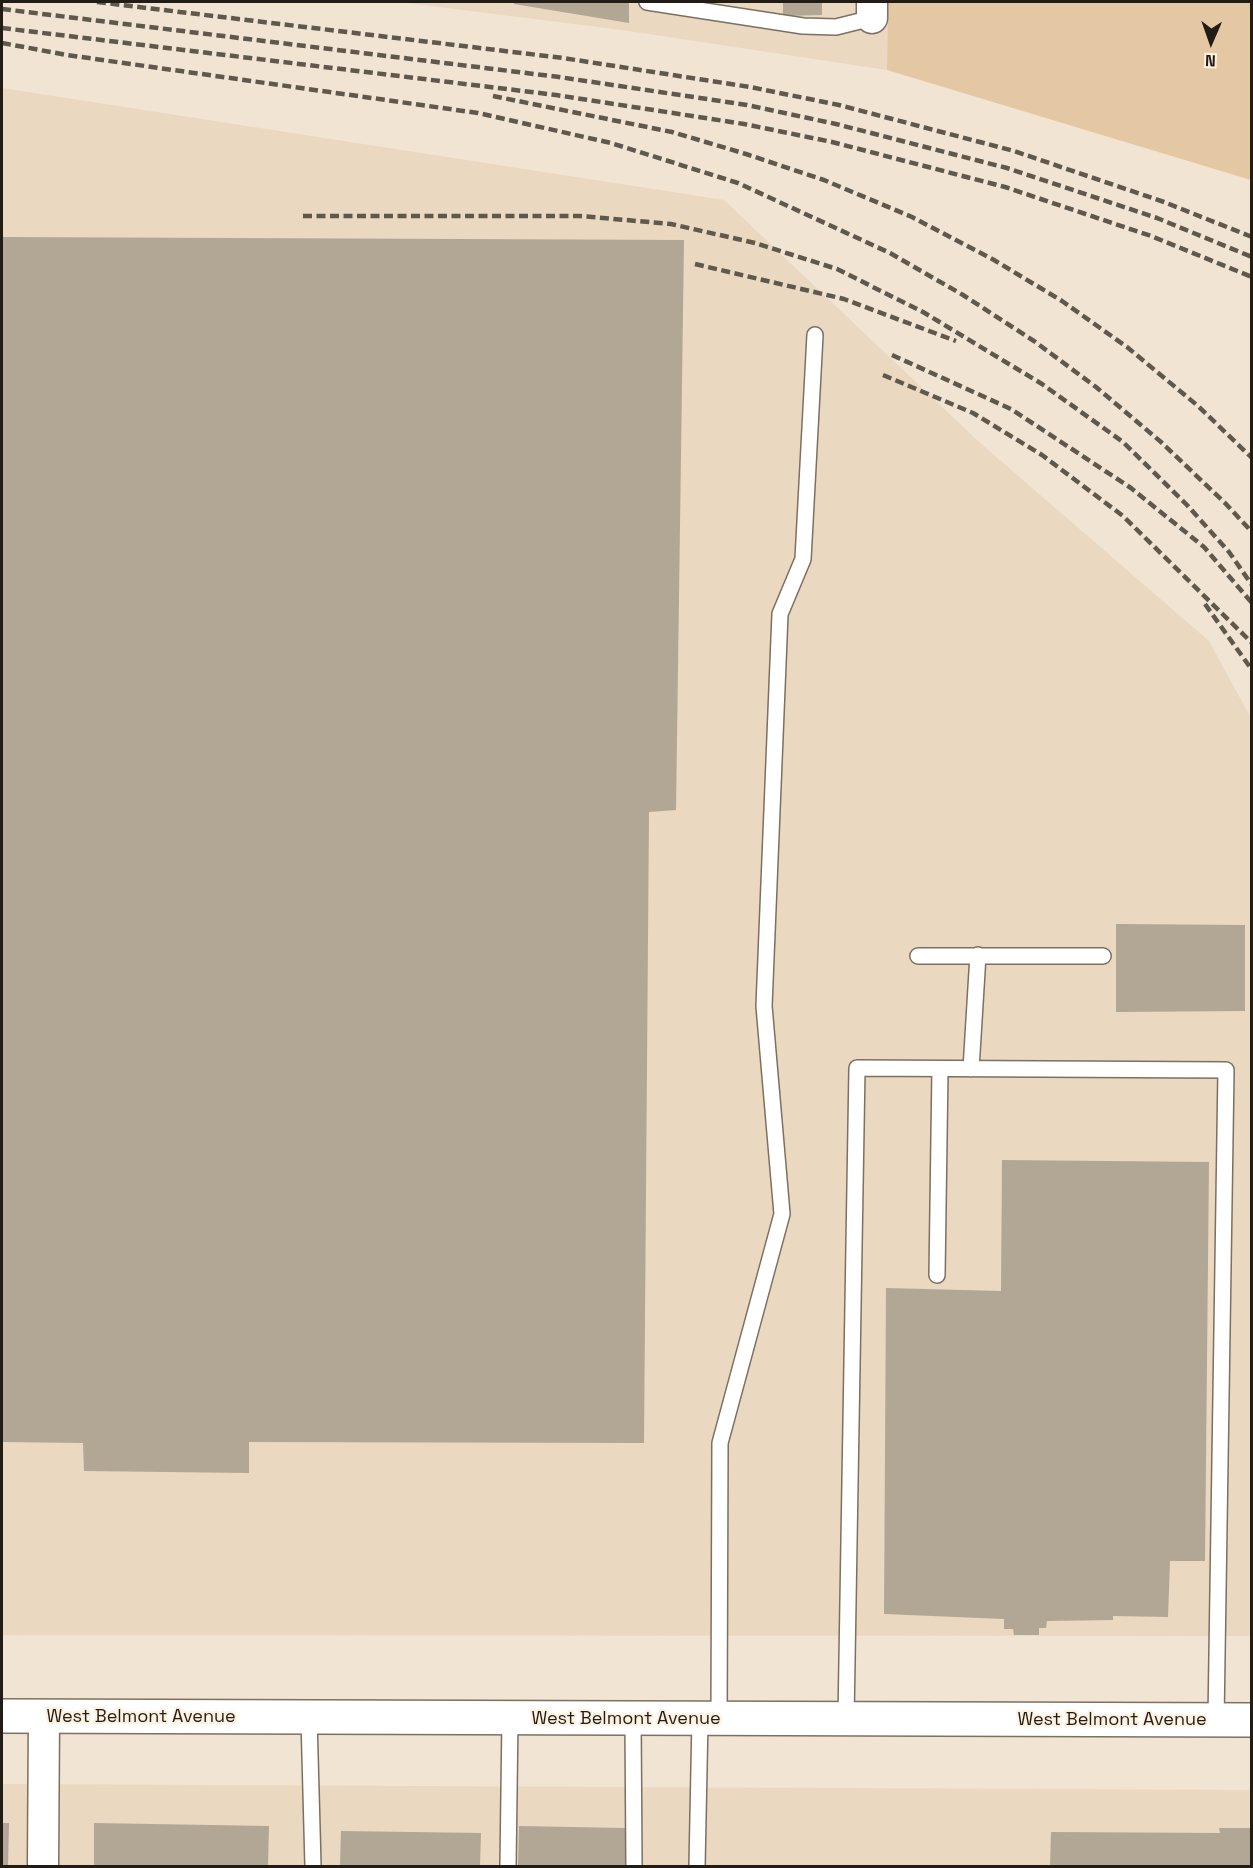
<!DOCTYPE html>
<style>
body{margin:0}
#map{position:relative;width:1253px;height:1868px;overflow:hidden;background:#f1e4d2;font-family:"Space Grotesk",sans-serif}
canvas{display:block}
.frame{position:absolute;inset:0;border:3px solid #211d16;pointer-events:none}
.north{position:absolute;left:1181px;top:12px;width:60px;height:60px;-webkit-text-stroke:4px #fef1df;paint-order:stroke;rotate:182deg;font-size:16px;font-weight:700;line-height:24px;text-align:center;color:#211d16}
.north::after{content:'';display:block;margin:auto;width:21px;height:27px;background:#211d16;clip-path:polygon(50% 0,100% 100%,50% 72%,0 100%)}
</style>
<div id="map">
<canvas width="1253" height="1868"></canvas>
<div class="frame"></div>
<div class="north">N</div>
</div>
<script>
const ctx = document.querySelector('canvas').getContext('2d');
ctx.lineJoin = 'round';
function paint(path, color) {
  ctx.fillStyle = color;
  ctx.fill(path, 'evenodd');
}
function toPath(rows) {
  const path = new Path2D();
  for (const r of rows) {
    path.moveTo(r[0], r[1]);
    for (let i = 2; i < r.length; i += 2) path.lineTo(r[i], r[i + 1]);
  }
  return path;
}
function stroke(path, color, width, dash) {
  ctx.strokeStyle = color;
  ctx.lineWidth = width;
  ctx.lineCap = dash ? 'butt' : 'round';
  ctx.setLineDash(dash || []);
  ctx.stroke(path);
}
function write(font, color, halo, rows, align = 'center') {
  ctx.font = font + ' "Space Grotesk",sans-serif';
  ctx.lineWidth = 4.5;
  ctx.setLineDash([]);
  ctx.textBaseline = 'middle';
  ctx.strokeStyle = halo;
  ctx.fillStyle = color;
  for (const [text, x, y, turn = 0] of rows) {
    ctx.save();
    ctx.translate(x, y);
    ctx.rotate((+turn || 0) * Math.PI / 180);
    ctx.textAlign = isNaN(turn) ? turn : align;
    if (halo) ctx.strokeText(text, 0, 0);
    ctx.fillText(text, 0, 0);
    ctx.restore();
  }
}
paint(toPath([
 [399,2,888,2,887,70,622,30],
 [2,88,724,200,979,442,1209,641,1252,720,1251,1636,2,1635],
 [2,1784,1251,1790,1251,1866,2,1866]
]), '#ead8c0');
paint(toPath([
 [888,2,1251,2,1251,180,887,70]
]), '#e3c8a3');
paint(toPath([
 [514,2,629,2,629,23,514,4],
 [783,2,822,2,822,15,783,16],
 [2,237,684,240,676,810,649,812,644,1443,249,1442,249,1473,84,1471,83,1443,2,1442],
 [1116,924,1245,925,1245,1011,1116,1012],
 [1002,1160,1209,1162,1205,1561,1170,1561,1168,1617,1113,1616,1113,1620,1047,1621,1046,1628,1039,1628,1039,1635,1014,1635,1013,1629,1004,1629,1004,1619,884,1614,886,1288,1001,1291],
 [2,1823,9,1823,8,1866,2,1866],
 [94,1823,269,1826,268,1866,94,1866],
 [519,1826,625,1828,625,1866,518,1866],
 [1219,1828,1252,1828,1252,1866,1050,1866,1051,1832,1220,1833],
 [341,1831,481,1833,480,1866,340,1866]
]), '#b2a695');
const service = toPath([
 [647,2,803,26,836,27,872,18],
 [918,956,1103,956],
 [971,1069,978,955],
 [937,1275,940,1069],
 [309,1718,313,1866],
 [633,1719,634,1866],
 [719,1719,720,1443,782,1214,764,1006,780,614,803,559,815,335],
 [846,1719,857,1068,1226,1070,1216,1720],
 [508,1866,510,1718],
 [697,1866,700,1719]
]);
const minor = toPath([
 [872,18,872,2],
 [43,1866,44,1717]
]);
const secondary = toPath([
 [2,1716,1252,1720]
]);
stroke(service, '#7c7061', 18);
stroke(minor, '#7c7061', 33);
stroke(secondary, '#7c7061', 36);
stroke(service, '#fff', 15);
stroke(minor, '#fff', 30);
stroke(secondary, '#fff', 33);
stroke(toPath([
 [97,2,563,58,750,87,839,105,1014,151,1164,202,1252,237],
 [2,9,559,77,747,105,836,124,1007,168,1157,218,1252,257],
 [2,28,556,95,744,124,832,142,1005,187,1151,236,1252,277],
 [2,43,67,55,478,113,611,143,738,183,890,253,963,295,1034,341,1096,387,1161,442,1225,503,1252,532],
 [493,96,672,132,746,154,824,180,912,217,994,260,1062,301,1127,347,1198,406,1252,458],
 [303,216,580,216,671,224,755,243,837,269,923,312,1042,384,1123,442,1187,505,1229,552,1252,585],
 [695,264,844,299,956,341],
 [892,355,1011,409,1131,488,1204,547,1252,603],
 [883,375,973,413,1042,455,1123,516,1252,643],
 [1205,604,1252,670]
]), '#5e584d', 4.5, [9, 4.5]);
write('18px', '#211d16', '#fef1df', [
 ["West Belmont Avenue",141,1717],
 ["West Belmont Avenue",626,1719],
 ["West Belmont Avenue",1112,1720]
]);
</script>
